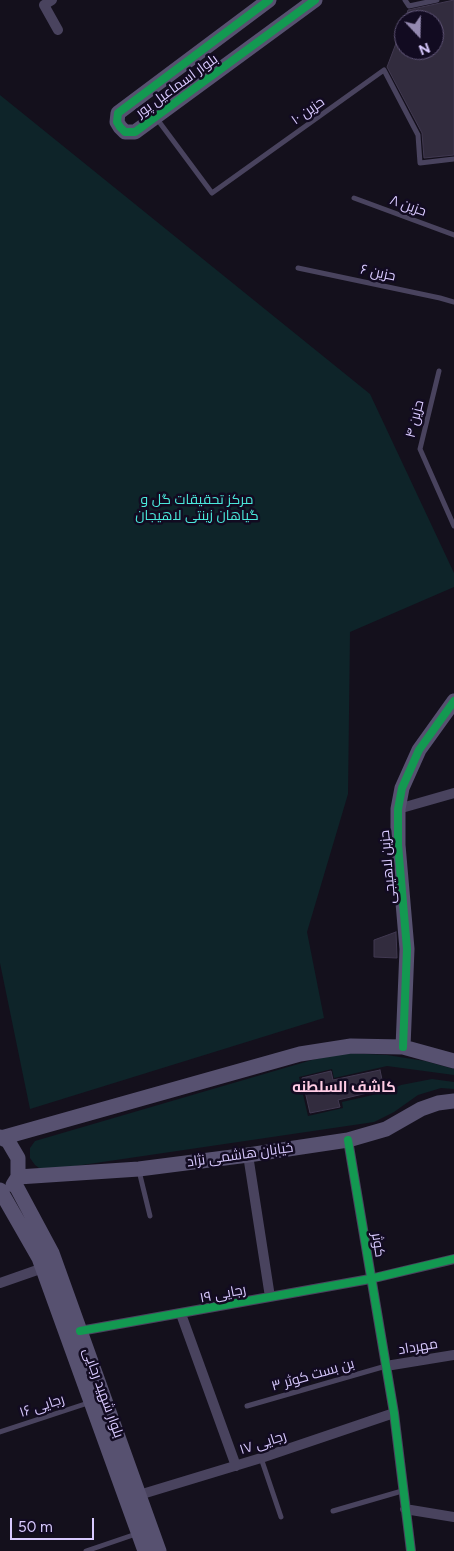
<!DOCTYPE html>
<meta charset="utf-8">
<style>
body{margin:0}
#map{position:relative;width:454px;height:1551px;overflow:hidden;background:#14101c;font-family:Figtree,sans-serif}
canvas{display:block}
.north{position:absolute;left:394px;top:10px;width:50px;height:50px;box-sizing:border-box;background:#120b21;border:1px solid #62577a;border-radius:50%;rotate:159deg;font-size:14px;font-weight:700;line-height:20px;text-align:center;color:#d9caff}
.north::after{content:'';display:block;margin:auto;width:18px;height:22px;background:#9489b0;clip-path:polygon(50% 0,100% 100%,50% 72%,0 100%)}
.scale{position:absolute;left:10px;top:1518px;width:84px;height:22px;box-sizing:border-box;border:2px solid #d9caff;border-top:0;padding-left:6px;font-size:15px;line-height:18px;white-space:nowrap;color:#d9caff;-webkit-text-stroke:4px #120b21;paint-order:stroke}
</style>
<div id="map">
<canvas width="454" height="1551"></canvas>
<div class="north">N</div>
<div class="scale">50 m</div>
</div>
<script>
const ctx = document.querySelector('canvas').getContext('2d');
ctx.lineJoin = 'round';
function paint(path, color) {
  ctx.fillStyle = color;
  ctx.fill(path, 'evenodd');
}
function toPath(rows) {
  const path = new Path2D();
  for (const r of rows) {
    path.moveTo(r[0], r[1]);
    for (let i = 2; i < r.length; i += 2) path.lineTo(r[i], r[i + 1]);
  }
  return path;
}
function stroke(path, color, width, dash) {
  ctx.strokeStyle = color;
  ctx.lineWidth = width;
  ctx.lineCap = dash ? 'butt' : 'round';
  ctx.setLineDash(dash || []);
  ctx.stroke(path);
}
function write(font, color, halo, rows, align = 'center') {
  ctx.font = font + ' Figtree,Cairo,sans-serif';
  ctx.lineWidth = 5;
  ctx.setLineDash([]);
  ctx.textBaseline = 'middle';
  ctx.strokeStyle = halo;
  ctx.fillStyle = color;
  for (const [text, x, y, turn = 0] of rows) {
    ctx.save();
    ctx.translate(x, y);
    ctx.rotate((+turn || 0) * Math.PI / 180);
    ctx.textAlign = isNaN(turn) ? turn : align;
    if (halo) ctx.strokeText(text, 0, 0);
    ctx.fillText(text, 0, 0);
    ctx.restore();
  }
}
paint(toPath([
 [0,95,370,394,454,573,454,587,350,632,348,794,307,932,324,1018,30,1109,0,963],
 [346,1053,387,1055,425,1061,454,1069,454,1075,387,1066,334,1078,332,1069,299,1077,308,1116,343,1108,342,1102,386,1092,401,1085,432,1079,454,1082,454,1089,441,1088,418,1095,394,1112,374,1122,48,1170,42,1170,35,1165,30,1158,30,1148,35,1141,312,1060]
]), '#0e2429');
const building = toPath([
 [454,0,454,155,424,158,422,133,387,67,403,25,404,50,434,50,434,20,405,20,408,10,454,0],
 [396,932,397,958,374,957,374,940,396,932],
 [380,1070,384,1089,338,1100,340,1107,310,1113,302,1078,331,1071,333,1080,380,1070]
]);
paint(building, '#322c3e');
stroke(building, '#413951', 1);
stroke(toPath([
 [405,0,409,6,437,0],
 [157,119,212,193,384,70,418,135,420,163,454,159],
 [354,198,454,235],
 [298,268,440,298,454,302],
 [439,371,420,449,454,526],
 [139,1171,150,1216],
 [247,1406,386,1366],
 [0,1432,88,1403],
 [261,1458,281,1517],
 [333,1511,402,1491],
 [86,1551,136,1534]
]), '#49435e', 5);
stroke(toPath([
 [52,0,44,5,58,30],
 [398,809,454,793],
 [348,1140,394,1413,411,1551],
 [248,1155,270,1297],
 [0,1283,43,1268],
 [181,1314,236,1466],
 [80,1331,370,1279,454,1259],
 [386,1366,454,1355],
 [139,1495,261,1458,394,1413],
 [405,1509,454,1517]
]), '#49435e', 10);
stroke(toPath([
 [269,0,118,113,117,122,120,127,125,132,135,132,315,0],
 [403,1047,407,949,398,845,398,809,402,788,419,750,454,701],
 [0,1137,8,1141,18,1158,18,1177,13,1185],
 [1,1138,300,1054,351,1046,403,1047,454,1061],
 [18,1177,139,1169,248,1155,348,1140,386,1129,421,1109,438,1103,454,1101],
 [15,1184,52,1253,159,1551],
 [0,1190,39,1258,145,1551]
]), '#575170', 15);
stroke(toPath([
 [269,0,118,113,117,122,120,127,125,132,135,132,315,0],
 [403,1047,407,949,398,845,398,809,402,788,419,750,454,701],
 [348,1140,394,1413,411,1551],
 [80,1331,370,1279,454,1259]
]), '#139951', 8);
write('14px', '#d9caff', '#120b21', [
 ["بلوار اسماعیل پور",177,86,-36],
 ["حزین ۱۰",308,111,-35],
 ["حزین ۸",408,206,20],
 ["حزین ۶",378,273,12],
 ["حزین ۴",415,419,-76],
 ["حزین لاهیجی",388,867,-95],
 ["خیابان هاشمی نژاد",240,1155,-8],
 ["کوثر",378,1245,81],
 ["رجایی ۱۹",223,1294,-11],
 ["مهرداد",418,1347,-9],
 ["بن بست کوثر ۳",313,1375,-16],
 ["بلوار شهید رجایی",103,1393,70],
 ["رجایی ۱۶",42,1406,-18],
 ["رجایی ۱۷",263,1443,-18]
]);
write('14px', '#4beadc', '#120b21', [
 ["مرکز تحقیقات گل و",197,500],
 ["گیاهان زینتی لاهیجان",197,516]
]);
write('bold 15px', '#ffcce4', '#120b21', [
 ["کاشف السلطنه",344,1088]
]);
</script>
